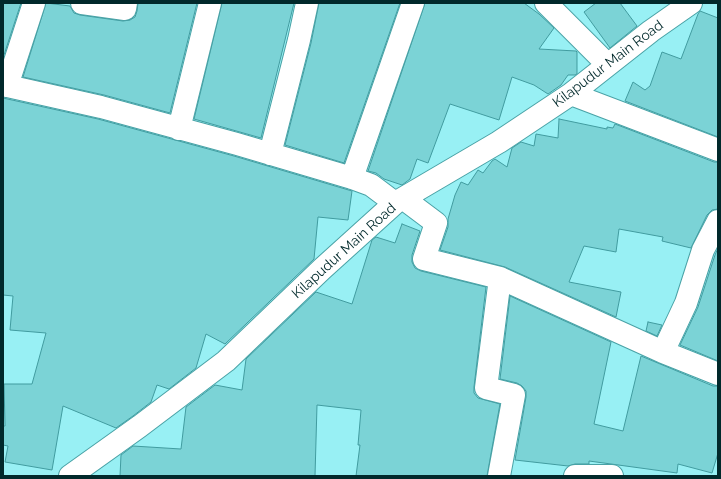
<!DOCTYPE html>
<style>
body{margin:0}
#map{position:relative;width:721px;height:479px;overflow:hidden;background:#98f0f4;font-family:Raleway,sans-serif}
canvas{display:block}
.frame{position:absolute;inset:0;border:4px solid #01292b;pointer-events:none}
</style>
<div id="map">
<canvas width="721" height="479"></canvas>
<div class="frame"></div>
</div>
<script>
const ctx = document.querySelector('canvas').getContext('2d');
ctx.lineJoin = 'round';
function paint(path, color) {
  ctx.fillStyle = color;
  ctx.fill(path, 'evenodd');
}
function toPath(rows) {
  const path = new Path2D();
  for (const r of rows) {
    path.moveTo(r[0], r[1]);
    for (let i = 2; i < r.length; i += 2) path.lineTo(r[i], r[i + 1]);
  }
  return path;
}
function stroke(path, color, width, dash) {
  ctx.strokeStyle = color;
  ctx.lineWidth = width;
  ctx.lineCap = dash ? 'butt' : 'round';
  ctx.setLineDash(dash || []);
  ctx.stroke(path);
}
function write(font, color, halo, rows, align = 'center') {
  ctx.font = font + ' Raleway,sans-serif';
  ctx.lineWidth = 3;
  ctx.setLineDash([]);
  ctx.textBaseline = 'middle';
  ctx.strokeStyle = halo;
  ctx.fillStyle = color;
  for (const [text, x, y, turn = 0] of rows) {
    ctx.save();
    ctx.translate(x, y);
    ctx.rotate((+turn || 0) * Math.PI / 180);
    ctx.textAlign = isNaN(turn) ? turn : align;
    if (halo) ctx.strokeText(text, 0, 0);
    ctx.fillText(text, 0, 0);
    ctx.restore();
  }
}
const building = toPath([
 [3,3,21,3,3,58,3,3],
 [46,3,70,6,74,13,80,15,123,21,130,20,135,17,137,11,138,3,197,3,170,113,104,95,23,77,46,3],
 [222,3,294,3,261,138,194,119,222,3],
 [319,3,400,3,344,163,285,145,311,43,319,3],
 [425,3,524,3,539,14,554,28,539,49,576,51,577,52,577,74,575,75,568,75,561,85,548,94,534,85,512,77,499,120,450,104,428,163,417,159,410,179,402,185,384,179,376,173,368,171,425,3],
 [596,3,620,3,637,26,610,48,584,12,596,3],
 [700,11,718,18,718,137,625,101,633,82,645,90,650,86,662,52,681,59,698,14,700,11],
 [3,98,98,119,234,156,352,191,348,220,318,217,314,259,225,344,206,334,196,368,169,389,157,385,151,402,133,416,116,428,63,406,52,470,5,462,8,446,3,445,3,426,5,426,4,384,32,384,46,333,10,330,13,296,3,295,3,98],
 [559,119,607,129,607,127,613,128,615,124,714,162,718,162,718,209,712,210,707,215,691,248,662,241,663,237,619,229,616,252,584,246,569,282,621,292,616,317,505,267,440,250,448,227,448,219,455,195,461,182,468,185,478,170,483,173,492,161,495,159,507,167,512,148,521,142,534,146,536,134,558,138,559,119],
 [402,224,420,231,412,255,412,262,415,268,421,271,486,287,474,387,474,393,478,398,500,404,487,476,356,476,360,445,358,445,361,410,317,405,315,476,120,476,121,455,133,446,181,449,186,407,215,385,242,390,246,359,316,292,352,304,372,240,376,237,395,243,402,224],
 [718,248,718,361,680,345,698,307,715,255,718,248],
 [510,296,611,342,594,424,623,431,641,356,713,386,718,386,718,453,712,473,678,464,677,473,589,461,589,464,575,464,568,466,515,460,526,397,526,391,522,386,517,383,500,379,510,296],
 [648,322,662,325,657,336,646,331,648,322]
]);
paint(building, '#7bd3d6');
stroke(building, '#419b9f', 1);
const minor = toPath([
 [82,3,125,9,126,3],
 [546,3,608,65],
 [3,85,101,107,237,144,352,178,371,185,395,203],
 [7,86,34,3],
 [571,94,718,150],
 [179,129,210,3],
 [270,154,299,40,307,3],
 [352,178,413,3],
 [404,199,436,223,424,259,500,278,663,352],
 [718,221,703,250,686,303,663,352,718,374],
 [70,476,140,426,226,361,322,269,395,203,499,142,571,94,651,31,691,3],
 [499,476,514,395,486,388,500,278],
 [575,476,612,476]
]);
stroke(minor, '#49a2a6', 24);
stroke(minor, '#fff', 22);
write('14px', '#01292b', '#fff', [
 ["Kilapudur Main Road",608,64,-37],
 ["Kilapudur Main Road",344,251,-42]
]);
</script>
